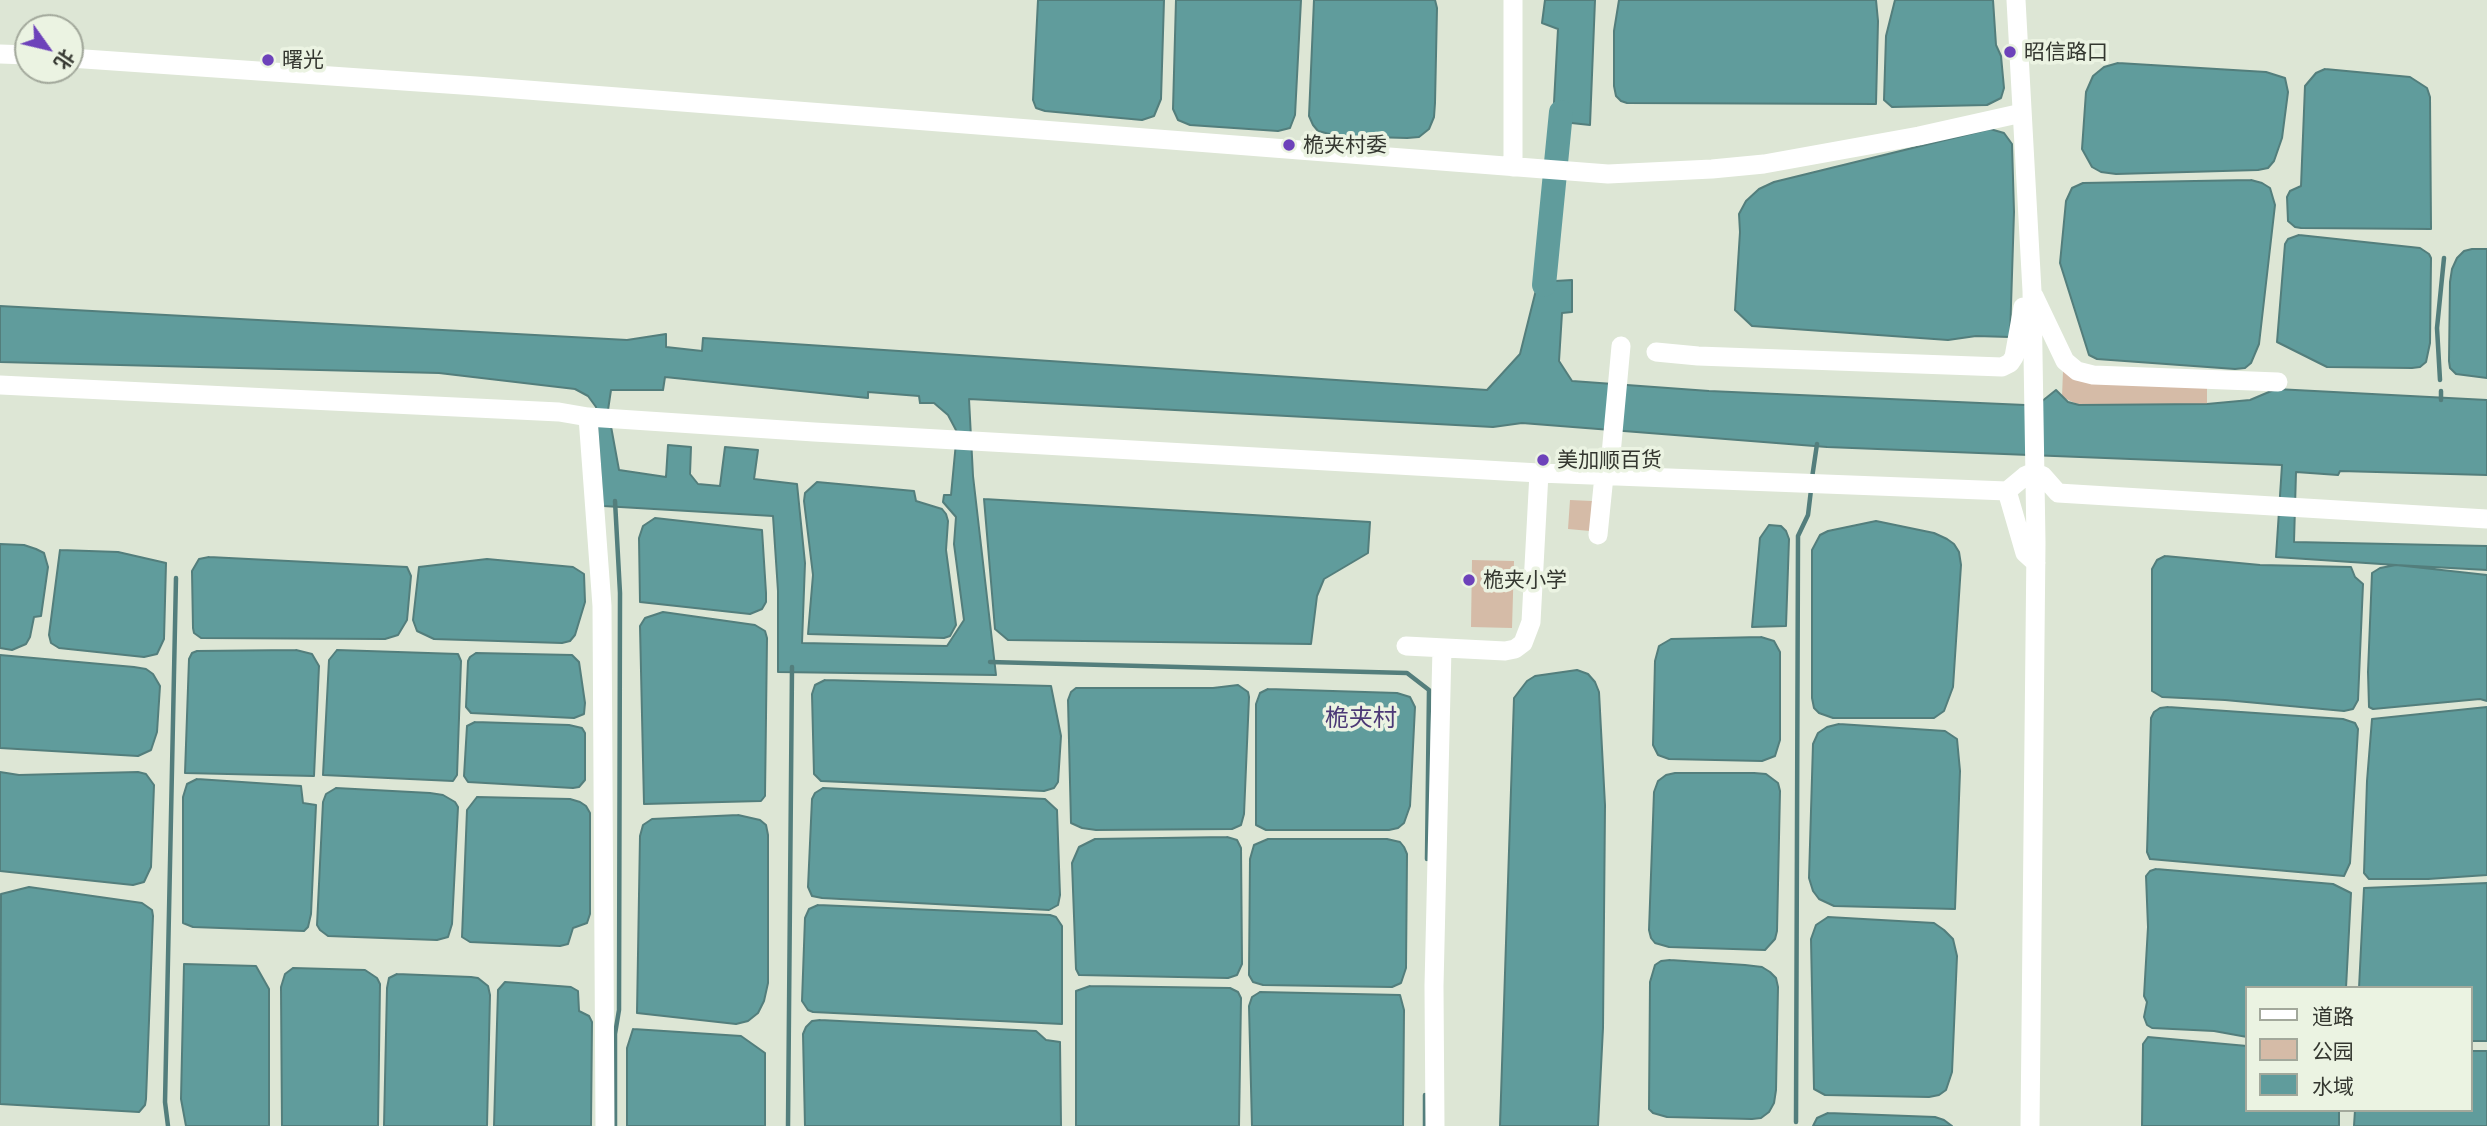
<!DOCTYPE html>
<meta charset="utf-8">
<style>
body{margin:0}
#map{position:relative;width:2487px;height:1126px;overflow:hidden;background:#dde6d5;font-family:"Asap Condensed","Noto Sans SC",sans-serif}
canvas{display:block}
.legend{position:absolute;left:2245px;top:986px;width:228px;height:126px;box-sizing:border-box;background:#ebf3e2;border:2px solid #a2a89b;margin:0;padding:9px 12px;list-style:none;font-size:21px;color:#343730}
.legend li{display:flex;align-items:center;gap:14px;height:35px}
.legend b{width:35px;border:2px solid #a2a89b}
.north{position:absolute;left:14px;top:14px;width:70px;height:70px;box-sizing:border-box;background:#ebf3e2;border:2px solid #a2a89b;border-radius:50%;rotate:124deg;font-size:19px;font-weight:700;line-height:28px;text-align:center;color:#343730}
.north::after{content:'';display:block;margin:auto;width:24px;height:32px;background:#6d42ba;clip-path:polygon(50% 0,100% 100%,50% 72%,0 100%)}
</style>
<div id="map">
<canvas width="2487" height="1126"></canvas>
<ul class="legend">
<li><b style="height:9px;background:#fff"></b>道路</li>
<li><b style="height:19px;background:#d5bba7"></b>公园</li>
<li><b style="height:19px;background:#609c9c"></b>水域</li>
</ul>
<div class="north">北</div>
</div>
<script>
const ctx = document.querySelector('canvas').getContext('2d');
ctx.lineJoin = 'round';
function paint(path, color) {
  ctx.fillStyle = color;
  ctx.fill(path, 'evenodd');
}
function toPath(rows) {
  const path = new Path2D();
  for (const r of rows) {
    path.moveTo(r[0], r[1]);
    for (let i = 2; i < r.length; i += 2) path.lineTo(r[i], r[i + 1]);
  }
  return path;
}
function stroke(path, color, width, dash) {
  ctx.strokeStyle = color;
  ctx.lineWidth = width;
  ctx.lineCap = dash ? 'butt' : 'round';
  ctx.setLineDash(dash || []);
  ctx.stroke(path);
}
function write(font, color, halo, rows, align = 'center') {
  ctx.font = font + ' "Asap Condensed","Noto Sans SC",sans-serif';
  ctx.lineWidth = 7;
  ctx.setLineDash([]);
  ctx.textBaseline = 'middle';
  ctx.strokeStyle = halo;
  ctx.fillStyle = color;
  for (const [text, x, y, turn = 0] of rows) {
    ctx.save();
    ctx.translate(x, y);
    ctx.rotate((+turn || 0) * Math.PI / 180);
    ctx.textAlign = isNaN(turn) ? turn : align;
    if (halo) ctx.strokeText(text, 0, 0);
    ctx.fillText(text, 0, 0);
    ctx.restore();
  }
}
paint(toPath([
 [2063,371,2207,385,2207,404,2079,405,2062,397],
 [1570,500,1592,501,1590,531,1568,529],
 [1472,560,1514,561,1512,628,1471,627]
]), '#d5bba7');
const water = toPath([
 [1038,0,1164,0,1161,99,1154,116,1142,120,1045,111,1036,108,1033,100,1038,0],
 [1176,0,1301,0,1295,115,1290,128,1278,131,1190,125,1178,120,1173,109,1176,0],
 [1314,0,1435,0,1437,8,1435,103,1434,117,1429,129,1419,137,1407,138,1337,136,1318,131,1313,125,1309,116,1314,0],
 [1545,0,1595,0,1590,125,1553,121,1558,29,1542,23,1545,0],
 [1619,0,1876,0,1878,21,1876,104,1627,103,1621,101,1616,96,1614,86,1614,31,1619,0],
 [1895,0,1993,0,1996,45,2001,56,2004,88,2001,98,1987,105,1892,107,1884,100,1886,36,1895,0],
 [2118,63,2266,72,2285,78,2288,92,2282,138,2274,161,2268,168,2258,170,2116,174,2101,172,2092,167,2082,149,2086,92,2093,76,2104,67,2118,63],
 [2325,69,2410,77,2427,88,2430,97,2431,229,2301,228,2295,227,2288,221,2287,197,2290,191,2301,186,2305,86,2316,73,2325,69],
 [1990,129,2004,133,2012,144,2014,212,2010,337,1976,336,1948,340,1752,326,1735,310,1740,232,1739,214,1746,201,1759,189,1774,182,1990,129],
 [2251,180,2262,183,2270,188,2275,205,2259,344,2251,363,2245,368,2235,369,2097,359,2089,355,2060,263,2066,201,2072,188,2083,183,2251,180],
 [2299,235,2420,248,2429,254,2431,258,2430,343,2426,362,2420,367,2412,368,2327,367,2277,342,2285,244,2288,239,2299,235],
 [2472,249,2487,249,2487,378,2456,374,2450,368,2449,361,2450,282,2452,269,2457,258,2464,251,2472,249],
 [1572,280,1572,312,1562,313,1559,361,1572,381,1709,391,2025,405,2041,402,2056,390,2068,402,2079,405,2207,404,2250,400,2276,389,2487,400,2487,475,2340,471,2338,475,2296,472,2294,542,2487,546,2487,570,2396,565,2487,575,2487,701,2480,699,2373,709,2369,707,2368,672,2372,573,2380,568,2396,565,2276,557,2282,465,1827,447,1522,423,1493,427,969,399,973,476,996,675,778,672,778,591,773,516,603,506,596,407,588,396,575,389,439,373,0,362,0,306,627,340,666,334,666,347,702,351,703,338,1487,390,1520,354,1538,282,1572,280],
 [665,377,868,398,868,392,919,396,920,403,934,403,948,415,957,432,951,495,944,495,943,502,956,517,954,544,964,620,947,646,802,643,805,563,797,484,754,479,758,450,725,447,720,486,698,484,690,474,691,447,668,445,666,477,619,470,608,410,611,390,663,390,665,377],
 [817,482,914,491,916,501,942,509,946,514,948,521,946,550,956,625,950,636,944,638,808,634,813,575,804,501,805,493,817,482],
 [984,499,1370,522,1368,553,1324,579,1317,596,1311,644,1008,640,995,629,984,499],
 [655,518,762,530,766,593,766,602,762,609,750,614,640,602,639,538,643,526,655,518],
 [1876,521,1934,533,1947,539,1954,544,1959,552,1961,565,1953,687,1944,711,1934,718,1833,718,1819,713,1814,708,1812,698,1812,550,1820,535,1828,531,1876,521],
 [1769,525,1781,526,1786,531,1789,539,1786,626,1752,627,1760,538,1769,525],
 [0,544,24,545,36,549,44,553,48,567,41,616,34,617,30,637,26,644,12,650,0,648,0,544],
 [60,550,118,552,166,563,164,639,157,654,144,657,59,648,51,643,49,635,60,550],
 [2165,556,2260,565,2351,567,2355,577,2363,584,2358,700,2353,709,2344,711,2225,700,2162,697,2152,691,2152,569,2157,560,2165,556],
 [209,557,407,567,411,576,407,620,398,635,385,639,201,638,194,633,193,628,192,571,199,559,209,557],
 [487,559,573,567,584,574,585,602,575,635,570,641,562,643,434,639,417,631,413,620,419,567,487,559],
 [663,612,755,625,765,631,767,638,765,796,761,801,644,804,640,626,645,618,663,612],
 [1761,637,1774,641,1780,652,1780,740,1775,756,1762,761,1669,759,1658,755,1653,745,1655,661,1659,646,1671,639,1761,637],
 [296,650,312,654,319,666,314,776,185,773,189,659,192,653,197,651,296,650],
 [337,650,458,654,461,661,457,775,453,781,323,775,329,660,337,650],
 [476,653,572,655,579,662,585,703,584,714,574,718,471,713,466,707,468,661,470,657,476,653],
 [0,655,134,667,146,669,153,674,160,686,157,732,151,750,138,756,0,748,0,655],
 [1577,670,1588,674,1595,682,1599,692,1605,805,1603,1028,1598,1126,1500,1126,1514,698,1527,681,1535,676,1577,670],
 [825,680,1051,686,1061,736,1058,782,1054,788,1044,791,821,781,814,774,812,694,815,685,825,680],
 [1238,685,1248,692,1249,697,1244,814,1241,825,1232,829,1096,830,1082,828,1071,823,1068,700,1071,692,1076,688,1213,688,1238,685],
 [1268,689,1397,693,1410,697,1415,707,1410,806,1404,823,1398,828,1389,830,1266,830,1256,825,1256,704,1260,693,1268,689],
 [2168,707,2343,719,2355,723,2358,729,2350,863,2344,876,2150,859,2147,852,2151,718,2154,712,2160,708,2168,707],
 [2487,707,2487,875,2428,879,2369,879,2364,873,2367,781,2372,719,2487,707],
 [475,722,569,725,582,728,585,733,585,780,579,787,573,788,468,782,464,776,467,726,475,722],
 [1839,724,1945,731,1957,739,1960,771,1955,909,1834,906,1819,899,1813,891,1809,878,1813,744,1818,733,1827,727,1839,724],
 [0,772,19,775,138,772,146,774,154,785,151,867,144,882,133,885,0,871,0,772],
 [1675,773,1754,773,1766,774,1778,783,1780,791,1777,931,1775,939,1765,950,1669,947,1655,943,1651,938,1649,930,1654,792,1658,781,1666,775,1675,773],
 [197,779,301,786,303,803,316,805,311,914,308,927,304,931,193,927,183,923,183,797,187,784,197,779],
 [336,788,430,793,443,795,455,802,458,807,452,924,448,937,437,940,328,936,320,930,317,925,323,802,326,794,336,788],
 [823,788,1045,799,1057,810,1060,895,1058,905,1049,910,822,898,812,896,808,887,812,799,815,793,823,788],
 [477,797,570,799,580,802,586,806,590,813,590,914,587,923,573,928,568,944,560,946,470,942,462,937,467,810,477,797],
 [738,815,760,820,766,825,768,835,768,983,764,1001,758,1013,748,1021,736,1024,637,1013,640,836,643,825,652,819,738,815],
 [1227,837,1237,840,1241,848,1242,964,1237,975,1228,978,1079,975,1076,969,1072,863,1079,847,1095,839,1227,837],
 [1268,839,1387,839,1400,842,1404,847,1407,854,1406,968,1401,983,1392,987,1263,985,1253,982,1249,975,1250,859,1254,845,1268,839],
 [2156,869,2333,884,2351,893,2346,988,2247,988,2247,1037,2214,1031,2152,1028,2147,1025,2144,1017,2147,1002,2144,996,2148,927,2146,876,2150,871,2156,869],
 [2487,883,2487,1041,2471,1041,2471,988,2359,988,2364,888,2487,883],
 [29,887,142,903,152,910,153,916,146,1099,145,1105,139,1112,0,1104,1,894,29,887],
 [818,905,1050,915,1056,917,1062,926,1062,1024,813,1012,808,1010,802,1001,805,918,809,909,818,905],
 [1828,917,1934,923,1944,930,1953,939,1957,956,1952,1072,1946,1090,1939,1095,1929,1097,1825,1095,1814,1089,1811,939,1816,925,1828,917],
 [1670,960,1745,965,1762,967,1770,972,1776,978,1778,987,1776,1090,1774,1103,1769,1112,1761,1118,1752,1119,1667,1117,1653,1113,1649,1109,1650,982,1655,965,1661,961,1670,960],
 [184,964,256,966,269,989,269,1126,186,1126,181,1099,184,964],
 [293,968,365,970,377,978,380,984,378,1126,282,1126,281,987,285,974,293,968],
 [397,974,471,977,478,978,488,986,490,995,487,1126,384,1126,387,988,389,978,397,974],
 [505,982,571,987,578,991,579,1011,589,1016,592,1022,591,1126,494,1126,498,990,505,982],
 [1090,986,1230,988,1238,992,1241,998,1239,1126,1076,1126,1076,991,1090,986],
 [1260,992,1400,995,1404,1010,1403,1126,1252,1126,1249,1006,1252,997,1260,992],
 [820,1020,1036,1031,1046,1040,1060,1042,1061,1126,805,1126,803,1034,806,1027,812,1021,820,1020],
 [633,1029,741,1036,765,1053,765,1126,627,1126,627,1048,633,1029],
 [2148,1037,2247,1046,2247,1110,2339,1110,2339,1126,2142,1126,2143,1044,2148,1037],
 [2471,1051,2487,1051,2487,1126,2354,1126,2355,1110,2471,1110,2471,1051],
 [1828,1113,1935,1117,1944,1120,1952,1126,1813,1126,1817,1118,1828,1113]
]);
paint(water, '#609c9c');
stroke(water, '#537e7c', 2);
stroke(toPath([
 [2440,380,2437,328,2444,258],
 [2441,391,2441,400],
 [1812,478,1817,444],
 [615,501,620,593,619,1010,615,1034,615,1126],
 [990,662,1407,673,1429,690,1427,859],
 [1796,1122,1798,536,1808,515,1811,490],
 [168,1126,165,1102,176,578],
 [788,1126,792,667],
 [1425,1126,1425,1095]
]), '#537e7c', 4.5);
stroke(toPath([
 [1544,285,1561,112]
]), '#609c9c', 24);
stroke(toPath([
 [2016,0,2032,291,2036,543,2030,1126],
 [0,54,28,55],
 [70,58,476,86,1608,174,1712,169,1764,164,1919,136,2022,113],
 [1513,167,1513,0],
 [2034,296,2065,361,2077,371,2093,375,2278,382],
 [1656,352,1698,356,2002,367,2010,363,2014,357,2023,307],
 [0,385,559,412,588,417,814,432,1539,473,2007,491,2025,476,2034,472,2043,476,2058,493,2487,519],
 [588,417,602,606,605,1126],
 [1609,476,1621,346],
 [2007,491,2025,553,2036,563],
 [1598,535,1604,476],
 [1406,646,1505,651,1515,649,1523,643,1531,622,1539,473],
 [1435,1126,1434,986,1442,648]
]), '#fff', 19);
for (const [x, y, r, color] of [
 [2010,52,7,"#6d42ba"],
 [268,60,7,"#6d42ba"],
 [1289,145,7,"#6d42ba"],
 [1543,460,7,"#6d42ba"],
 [1469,580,7,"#6d42ba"]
]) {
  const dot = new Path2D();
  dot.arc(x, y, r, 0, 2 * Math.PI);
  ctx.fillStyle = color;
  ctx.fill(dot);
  stroke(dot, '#ebf3e2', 2.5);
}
write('21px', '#343730', '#ebf3e2', [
 ["昭信路口",2024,52],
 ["曙光",282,60],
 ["桅夹村委",1303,145],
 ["美加顺百货",1557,460],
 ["桅夹小学",1483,580]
], 'left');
write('24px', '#4c3976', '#ebf3e2', [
 ["桅夹村",1361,718]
]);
</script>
